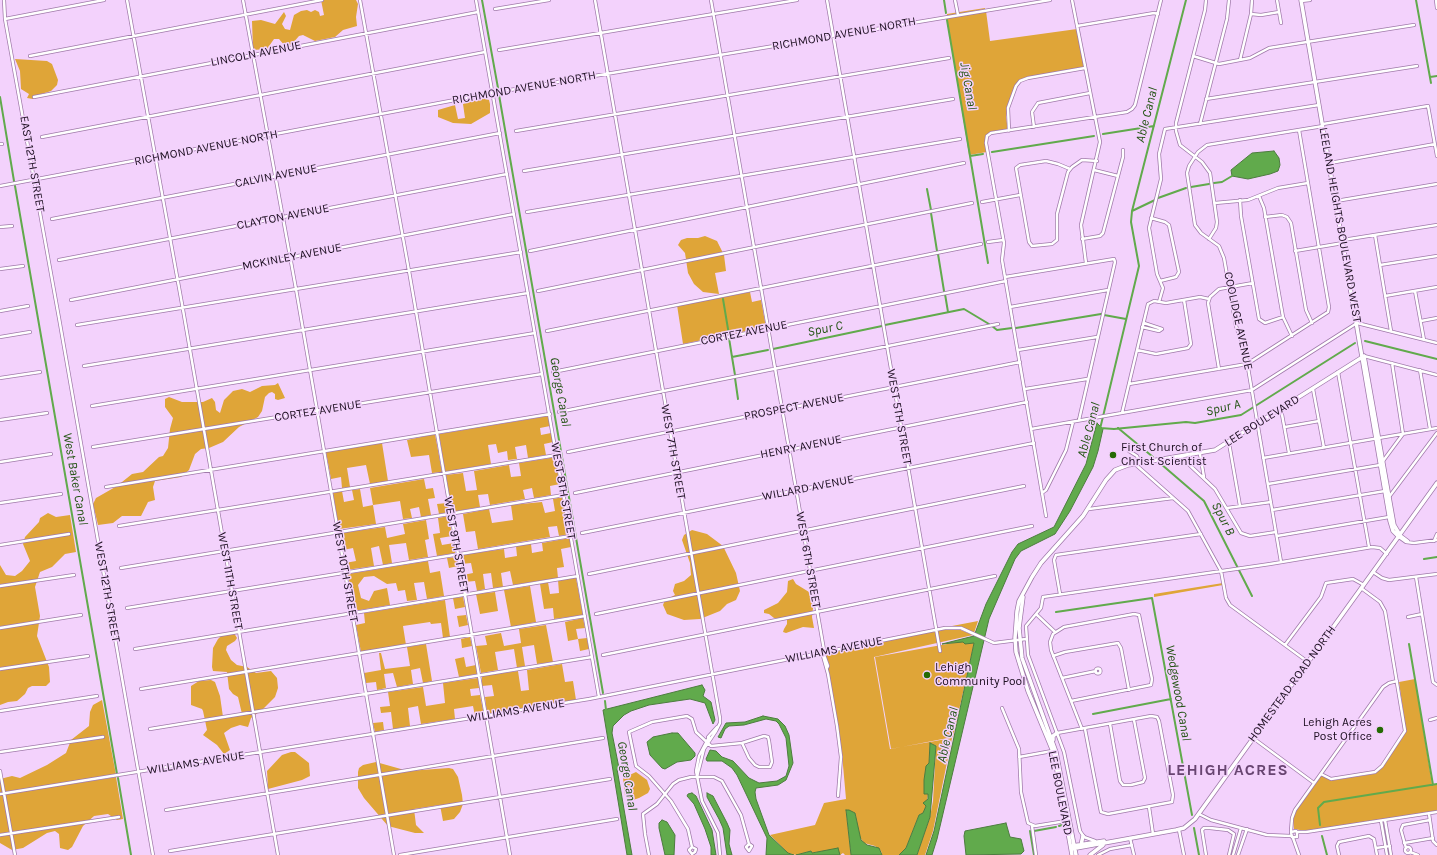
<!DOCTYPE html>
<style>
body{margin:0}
canvas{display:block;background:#f3d2fc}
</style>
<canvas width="1437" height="855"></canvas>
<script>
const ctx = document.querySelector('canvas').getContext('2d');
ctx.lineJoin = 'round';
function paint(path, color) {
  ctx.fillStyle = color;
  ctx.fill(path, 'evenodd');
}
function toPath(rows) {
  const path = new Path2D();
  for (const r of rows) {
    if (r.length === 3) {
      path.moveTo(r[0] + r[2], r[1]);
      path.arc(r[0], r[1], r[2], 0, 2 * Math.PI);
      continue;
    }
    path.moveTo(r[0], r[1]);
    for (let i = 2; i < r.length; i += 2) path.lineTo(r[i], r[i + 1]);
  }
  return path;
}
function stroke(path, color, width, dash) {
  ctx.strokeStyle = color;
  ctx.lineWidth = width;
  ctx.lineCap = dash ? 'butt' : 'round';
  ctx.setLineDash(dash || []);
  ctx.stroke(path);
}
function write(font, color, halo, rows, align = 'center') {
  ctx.font = font + ' Karla,sans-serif';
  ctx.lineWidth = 3;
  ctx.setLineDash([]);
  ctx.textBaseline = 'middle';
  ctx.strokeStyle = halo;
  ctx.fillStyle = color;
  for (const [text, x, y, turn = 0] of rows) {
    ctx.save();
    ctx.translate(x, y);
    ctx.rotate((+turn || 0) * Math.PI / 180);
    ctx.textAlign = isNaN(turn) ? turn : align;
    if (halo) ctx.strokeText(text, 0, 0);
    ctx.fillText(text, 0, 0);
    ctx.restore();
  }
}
paint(toPath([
 [321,0,356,0,358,4,356,17,357,26,343,30,335,37,315,41,303,35,299,36,292,44,285,46,279,39,274,39,267,49,253,50,252,21,261,20,275,24,284,12,286,16,282,24,285,29,290,30,294,15,301,11,307,10,311,12,315,10,319,12,320,16,324,15],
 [985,8,985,9,947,16,947,14],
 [986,11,990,41,1077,29,1085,67,1022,79,1016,84,1008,105,1006,117,1008,130,986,135,985,140,987,152,969,155,947,18],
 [15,59,47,61,52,64,58,80,57,85,51,91,38,95,33,97,33,99,27,98,29,94,21,89,20,71],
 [485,98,489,100,490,104,490,113,471,124,453,123,438,117,438,110,455,105,458,119,465,118,463,104],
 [705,236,717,241,724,255,726,271,715,273,719,294,703,292,694,284,688,273,685,253,678,245,681,240,687,238,698,238],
 [750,292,752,302,761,300,766,327,683,344,677,305],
 [278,383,285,398,278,400,275,399,275,394,272,392,269,393,265,397,262,411,258,417,239,427,223,442,209,448,201,449,195,454,189,470,181,477,155,481,153,487,155,500,148,502,141,516,122,516,113,523,98,525,93,504,96,498,117,486,132,474,143,472,159,457,163,456,168,448,170,429,173,418,165,407,165,399,169,397,182,402,203,402,212,398,215,402,216,410,220,413,224,400,233,391,242,389,250,392,262,386,275,385],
 [548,416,550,426,540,428,541,435,551,433,553,442,544,444,546,455,528,458,526,445,515,447,517,459,508,460,507,451,498,453,496,444,488,445,491,464,445,472,439,434],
 [435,434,442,472,432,473,429,455,411,457,407,440],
 [382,443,388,481,370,484,366,465,347,468,350,487,342,488,341,477,331,479,326,452],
 [556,457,560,484,550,486,551,495,534,498,532,488,523,490,525,499,490,505,488,494,478,495,480,507,452,512,446,475,463,473,466,491,477,490,474,471,509,465,511,477,521,476,519,463],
 [424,479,426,489,433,488,435,498,428,499,431,515,421,517,419,507,410,509,412,518,403,519,400,501,373,505,376,524,339,529,333,493,342,491,344,502,354,500,352,490,360,489,363,507,373,505,370,488],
 [563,497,569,534,559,536,557,526,548,527,550,537,478,549,475,531,466,532,463,514,489,509,492,523,513,520,511,505,542,502,545,513,555,511,553,499],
 [447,503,449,512,439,514,437,504],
 [48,513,56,517,70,515,76,552,65,554,52,567,40,572,35,587,40,616,37,636,49,667,50,682,46,686,32,686,28,688,25,694,17,701,8,702,0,705,0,565,6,575,15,576,22,571,30,561,23,544,25,537,39,522,40,518],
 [449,516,452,536,440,538,442,545,454,543,455,553,437,556,433,534,440,533,438,518],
 [426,520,429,539,425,540,428,557,409,560,406,543,389,545,392,563,383,565,379,546,371,548,374,566,346,570,345,563,356,561,353,548,343,550,340,533,385,527,387,538,405,534,403,524],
 [692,530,707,534,723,546,736,573,740,591,736,600,727,604,720,611,700,619,684,620,667,614,663,605,665,600,675,595,673,591,675,584,684,581,691,575,690,563,682,540,684,535],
 [570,538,571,547,561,549,564,567,557,568,558,578,513,585,510,571,501,573,503,587,493,588,491,573,483,574,485,589,477,591,475,581,464,582,463,575,473,573,471,563,461,564,460,555,504,549,505,558,517,556,516,546,531,544,532,553,543,551,542,543],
 [457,557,458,566,449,568,447,558],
 [428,561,430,573,440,571,444,596,427,599,424,582,414,583,417,600,407,601,405,590,398,591,396,583,387,584,374,576,364,577,358,585,361,598,369,601,374,591,387,588,390,605,354,611,348,574],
 [576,578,583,615,554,619,553,608,544,609,540,584,548,582,550,594,559,593,558,580],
 [793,579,796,584,809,592,813,608,812,617,814,628,803,627,786,633,783,632,784,629,787,624,787,620,774,618,769,614,764,613,764,610,778,603,787,592,788,581],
 [1223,583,1223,585,1154,597,1154,594],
 [530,586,536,622,511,627,504,590],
 [495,592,498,611,480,614,476,594],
 [463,597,465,607,455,609,453,598],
 [445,600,450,637,443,638,441,623,431,624,430,622,403,626,406,645,361,652,356,625,365,623,364,613],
 [466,615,468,625,459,627,457,616],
 [583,618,585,628,576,629,578,639,587,638,589,649,580,651,578,639,568,641,565,622],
 [978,621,974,633,964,628,952,626],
 [546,625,553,662,537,664,534,645,522,647,525,666,517,668,514,649,495,652,498,670,481,673,476,646,487,645,485,636,501,633,504,646,521,643,519,629],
 [956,628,973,635,874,657,890,749,952,738,933,831,925,855,917,855,930,817,933,801,936,746,930,744,928,794,926,806,923,814,919,815,906,848,899,855,882,855,881,851,875,846,864,843,859,836,855,813,846,811,851,855,845,855,843,853,840,855,837,849,812,853,811,851,796,855,788,853,770,835,815,825,824,803,846,799,842,754,824,653,945,629],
 [234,633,237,638,235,641,227,646,226,650,231,660,237,665,247,667,256,673,271,671,277,678,278,688,275,697,263,709,251,718,248,727,240,725,231,728,224,733,230,750,224,754,217,745,203,735,207,730,203,711,202,709,191,705,191,686,199,681,211,680,215,682,220,696,223,717,242,714,238,697,233,694,229,689,227,672,213,671,212,667,213,648,218,639,221,636],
 [470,637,472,646,462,648,461,639],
 [975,639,953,737,891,749,875,657],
 [426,644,432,681,423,683,420,668,411,670,413,684,397,687,393,673,384,674,386,688,377,690,376,682,366,683,364,673,381,670,379,653,381,653,385,669,410,666,407,647],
 [464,657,466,667,476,665,477,674,459,677,455,659],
 [562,664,565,682,573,681,576,700,487,714,485,697,494,696,492,685,482,686,482,676,518,671,521,691,529,690,527,670],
 [478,678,479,688,470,689,471,696,480,695,484,715,475,716,473,706,454,709,455,719,421,724,418,706,408,708,410,726,393,729,391,712,381,713,380,707,390,706,388,692,423,687,426,706,445,703,443,683],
 [1415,679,1432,784,1437,784,1437,811,1306,831,1294,829,1293,820,1294,812,1321,775,1328,779,1334,780,1373,774,1381,769,1406,731,1399,682],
 [102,700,116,775,0,793,0,779,12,776,20,778,47,765,66,753,71,740,89,726,90,712,93,705],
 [383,722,384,730,375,732,373,723],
 [291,752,295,752,309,763,310,776,302,780,268,789,267,771,282,755],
 [376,762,408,771,449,768,453,769,458,777,462,795,463,804,460,812,454,819,443,821,440,805,414,809,416,825,424,833,415,833,388,826,364,798,358,788,358,772,359,768,363,765],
 [636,772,647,780,650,789,648,793,639,798,630,801,625,796,623,778],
 [116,777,123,819,117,820,108,814,94,816,83,826,72,847,68,850,60,848,59,834,55,831,47,833,23,848,12,850,0,843,0,795]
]), '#dfa538');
const water = toPath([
 [1274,151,1279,158,1280,165,1278,171,1270,174,1248,179,1232,176,1231,170,1252,153,1274,151],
 [1097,423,1103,429,1098,451,1093,467,1070,511,1055,534,1021,551,1015,559,989,619,937,839,932,855,926,855,934,831,974,643,965,644,963,642,942,644,974,636,986,604,1012,552,1018,544,1054,527,1086,464,1097,423],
 [702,685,705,690,703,696,711,702,715,720,713,724,705,703,690,699,649,705,631,711,624,715,613,726,612,733,619,768,617,769,632,855,627,855,603,710,702,685],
 [763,716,778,719,785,726,789,735,793,763,786,780,778,785,756,788,755,792,756,799,769,835,788,853,794,855,766,855,767,838,737,775,732,768,722,761,707,761,706,759,710,750,716,751,722,757,733,761,749,778,759,783,777,781,786,776,789,766,786,738,779,724,776,721,766,719,744,725,729,726,725,729,721,738,718,737,726,723,745,722,763,716],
 [672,733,678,733,695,753,695,756,691,760,677,762,665,769,662,768,650,755,647,742,653,737,672,733],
 [930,743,936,746,930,817,917,855,899,855,906,848,919,815,923,813,926,806,923,803,928,799,928,794,924,794,924,780,926,766,929,763,930,743],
 [692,793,696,796,712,830,716,855,711,855,711,847,705,829,694,804,687,796,688,794,692,793],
 [707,793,713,796,727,823,730,830,729,844,732,855,727,855,723,828,719,819,707,797,707,793],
 [846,810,849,810,855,813,861,840,867,845,879,848,882,855,851,855,846,810],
 [662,820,667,822,675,835,674,855,665,855,659,828,659,823,662,820],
 [1006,823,1010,837,1021,839,1024,851,1021,854,966,855,964,836,965,831,1006,823],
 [838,848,840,855,796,855,811,851,812,853,838,848]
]);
paint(water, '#61aa4c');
stroke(water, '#4d7c3f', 1);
stroke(toPath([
 [482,0,498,88],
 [944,0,946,13],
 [1416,0,1431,83],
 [947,20,970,156,983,154],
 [1430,77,1437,76],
 [499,95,603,693],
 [0,97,14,181],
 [1103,134,1154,126],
 [992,152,1094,136],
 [970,156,988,263],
 [1214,183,1222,182,1232,176],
 [15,186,117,774],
 [1191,187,1209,184],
 [927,189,931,210],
 [1158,198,1186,188],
 [1132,211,1155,200],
 [931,213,937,251],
 [938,254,944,291],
 [945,294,948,312],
 [723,299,729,335],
 [1104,315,1126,319],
 [885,325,964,309,989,324],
 [992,326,997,330,1012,328],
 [1016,328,1101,314],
 [729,338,732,357],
 [1365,341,1437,359],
 [773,349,882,326],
 [735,375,732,357,768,350],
 [735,378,738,399],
 [1100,428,1114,429,1186,422,1195,423,1241,415,1355,343],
 [1118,428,1153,457],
 [1100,429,1139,266,1131,222,1132,211,1186,0],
 [1161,464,1204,501,1252,596],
 [1424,559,1437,557],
 [1056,612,1152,598,1192,815],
 [1409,644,1433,785],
 [605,701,606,710],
 [1093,714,1171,699],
 [118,778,131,855],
 [1320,825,1318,808,1324,802,1437,784],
 [1059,826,1062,825],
 [1194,828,1199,855],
 [1030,831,1034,855],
 [1034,831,1056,827],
 [1322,836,1327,855]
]), '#61aa4c', 2);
const minor = toPath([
 [4,0,5,19,59,318,153,855],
 [127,0,182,304,278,855],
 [243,0,296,289,394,855],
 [360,0,409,271,510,855],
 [476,0,599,697],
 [595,0,720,718,720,723,716,731,704,749,697,777],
 [711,0,824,650,823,656,828,674,837,726,841,757,838,796],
 [827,0,940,651],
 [955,0,958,15],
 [1072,0,1100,142,1081,225,1086,263],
 [1206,0,1205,10,1176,123,1176,131,1180,145,1202,162,1210,173,1217,222,1216,228,1209,239],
 [1277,0,1281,23],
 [1436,0,1437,8],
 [1301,1,1310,0],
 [495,9,549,0],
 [1251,14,1261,15,1279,12],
 [5,19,104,0],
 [1077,26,1154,13,1158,14],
 [499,50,797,0],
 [30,56,322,0],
 [1193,56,1219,64,1250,58,1269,48,1414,25],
 [1240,60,1251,14,1252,0],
 [34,97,478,12],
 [1206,99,1417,66],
 [1200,124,1227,19,1229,0],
 [1323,124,1428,106,1437,156],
 [1034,127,1032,112,1038,103,1090,93],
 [516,131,949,58],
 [1009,131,1008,108,1016,86,1020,81,1028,78,1085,68],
 [42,137,485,52],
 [0,144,2,144],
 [1330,163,1435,144],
 [1070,169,1058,164,1046,161,1020,165,1016,168,1029,242,1032,246,1052,244,1057,240,1057,214,1068,172,1072,167,1082,160,1097,161],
 [1094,170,1118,176],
 [524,171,953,99],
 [0,186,492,93,1050,0],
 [1259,196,1264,208,1283,317,1292,336],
 [1240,200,1241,216,1259,319,1265,323,1283,317],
 [1336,201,1437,184],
 [982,202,1020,195],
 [1215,203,1248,200,1278,188,1308,183],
 [527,212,960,139],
 [1265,217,1282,215,1287,217,1291,223,1306,310,1312,323],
 [1151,218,1165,222,1169,225,1179,272,1176,277,1160,281],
 [52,219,500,133],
 [0,227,12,226],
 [1375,235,1391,331],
 [1082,239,1100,236,1103,233,1123,157,1123,150],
 [1343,240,1437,225],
 [988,242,1003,240],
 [530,251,964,163],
 [1295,251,1343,243],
 [59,260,507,174],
 [1380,265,1437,256],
 [0,269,23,266],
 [1005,277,1114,259,1115,262,1079,420],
 [538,291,972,203],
 [1415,291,1424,340],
 [1385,296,1437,287],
 [71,300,514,214],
 [1159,302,1163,288,1157,274,1149,228,1161,179,1159,154,1165,129,1319,105],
 [1010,307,1108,290],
 [0,311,28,306],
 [1421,321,1437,318],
 [77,325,521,252],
 [1142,327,1159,331,1162,329,1144,323],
 [547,331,981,244],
 [0,337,30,332],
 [1018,350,1097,337],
 [1137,350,1156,354,1188,348,1191,344,1184,300],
 [1364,356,1437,375],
 [84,366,528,293],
 [1219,369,1208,303,1210,297,1219,289,1253,283],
 [1420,370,1430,429],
 [553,372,1006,281],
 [1338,372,1369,547],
 [0,378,40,372],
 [1129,384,1247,364,1328,312,1329,307,1299,130],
 [1025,389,1087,379],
 [1313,389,1324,448],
 [92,406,535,333],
 [1281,409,1289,453],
 [559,412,998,324],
 [1122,413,1148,304,1154,301,1166,303,1200,297,1209,299],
 [0,420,47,413],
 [1285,427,1319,421],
 [1031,429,1252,390,1357,323,1437,343],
 [1229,443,1240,506],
 [93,447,542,374],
 [1129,451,1137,456,1140,463],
 [568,452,1020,362],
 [1200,454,1204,477],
 [1181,457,1215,489,1241,533,1250,536,1276,532],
 [1263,458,1437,428],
 [1383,461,1403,434,1392,363],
 [0,462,51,454],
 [1135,464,1188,511,1221,571,1226,598,1230,605,1308,662],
 [1268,484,1380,465],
 [106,487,550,414],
 [575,493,1027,402],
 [1042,493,1046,490,1066,450,1073,422],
 [1389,497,1437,433],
 [0,503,61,494],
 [1227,508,1271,502],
 [1089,509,1173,498],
 [1272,510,1385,491],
 [1046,516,1002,260,1004,243,986,143,987,136,991,133,1127,112,1132,109,1135,105,1161,0],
 [119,526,557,455],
 [582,533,1034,443],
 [1400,535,1408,541],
 [1277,536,1389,517],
 [1399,537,1406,542,1414,543,1437,540],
 [1434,541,1437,534],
 [0,545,69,534],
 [1281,562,1245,350,1236,326,1224,258,1219,246,1201,233,1195,225,1187,173,1189,166,1198,152,1207,145,1323,126],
 [121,568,564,495],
 [1373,572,1382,578,1389,580,1437,574],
 [589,574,1024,486],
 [1416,577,1433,682,1437,685],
 [0,586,74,575],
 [1060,594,1054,560,1056,555,1201,534],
 [127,608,571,536],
 [596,614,1032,526],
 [1036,614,1055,632],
 [1408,617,1422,614],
 [0,628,81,615],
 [1285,645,1321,597,1326,583,1353,579,1364,585],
 [135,649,578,576],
 [603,655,995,576],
 [824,655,828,666,827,668],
 [1053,656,1065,652,1118,643,1121,648,1129,690],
 [1098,671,2.5],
 [0,669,88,656],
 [1062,678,1096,671],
 [141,689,585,616],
 [1071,701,1151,685,1152,679,1139,615,1134,614,1064,627,1053,634,1050,642,1051,650,1082,729],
 [1002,708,1019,749,1021,792,1028,823,1035,826,1066,821],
 [0,711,97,696],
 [1430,720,1437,718],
 [1110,724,1120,781,1123,785,1131,785,1143,782,1145,778,1134,720],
 [150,729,592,657],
 [1057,733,1151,716,1157,717,1159,721,1173,795,1172,802,1108,814,1101,812,1085,729],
 [764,736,768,737,769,741,772,762,770,767,759,767,755,765,749,758,742,743,764,736],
 [708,737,717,727],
 [709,737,699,756,696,771,702,801,718,833,720,855],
 [1253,738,1314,783],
 [0,752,103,737],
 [1019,757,1052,751],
 [0,771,15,855],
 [1321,774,1331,779,1375,772,1382,766,1405,731,1385,611,1380,602,1361,588],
 [0,794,589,699,945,628,961,628,994,643,1026,639],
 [1149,807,1153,834],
 [166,810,603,738],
 [1199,814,1211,820,1267,835,1291,836],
 [1429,814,1433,841,1437,845],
 [1385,820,1391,855],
 [1381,821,1387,855],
 [1032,826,1036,855],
 [1179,830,1184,855],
 [1291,831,1292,818,1295,810,1383,687,1389,683,1397,681],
 [1296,831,1291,832,1292,837,1297,837,1297,832],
 [1297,832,1306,832,1437,812],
 [0,835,119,817],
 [1130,838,1134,855],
 [1293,838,1299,855],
 [1095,841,1084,837,1080,831,1064,752,1028,655,1026,626,1041,608,1043,597,1270,564,1372,547,1380,548,1387,554],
 [1404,843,1433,838],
 [1408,850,3],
 [692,847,689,850,692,854,695,852,696,849,692,847,688,829,671,801,649,776,636,766,629,732,652,722,687,716,692,719,696,732,711,746,742,743],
 [1376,848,1390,846],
 [1406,848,1401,830,1403,825,1430,820],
 [170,851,610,779],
 [1410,852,1418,855],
 [400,855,617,819],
 [649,855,645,834,643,814,657,804,673,784,679,780,691,777,714,777,722,781,741,815,749,844,752,846,749,851,746,847,749,844],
 [1098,855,1110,849,1132,845],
 [1206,855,1202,830,1204,828,1210,828,1228,830,1234,834,1229,855],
 [1233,855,1241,828],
 [1238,855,1247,829],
 [1339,855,1337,846,1339,842,1369,836,1374,839,1377,855]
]);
const major = toPath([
 [1301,0,1390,521,1393,531,1399,537],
 [1364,356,1394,525,1400,535],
 [1023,597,1019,628,1022,658,1056,752,1076,855],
 [1053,740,1053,736,1057,733],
 [1081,845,1083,836],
 [1072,846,1104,841],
 [1071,849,1176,830,1184,828,1195,819,1437,483],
 [1072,855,1054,754,1028,691,1016,652,1015,638,1017,611,1019,601,1032,577,1041,563,1083,516,1106,480,1115,470,1128,465,1215,450,1364,356],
 [1090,855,1103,845]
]);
stroke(minor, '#a07aaa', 4);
stroke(major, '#a07aaa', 5);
stroke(minor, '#fff', 2.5);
stroke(major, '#fff', 3.5);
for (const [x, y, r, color] of [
 [1113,455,4,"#246a03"],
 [927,675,4,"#246a03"],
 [1380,730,4,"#246a03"]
]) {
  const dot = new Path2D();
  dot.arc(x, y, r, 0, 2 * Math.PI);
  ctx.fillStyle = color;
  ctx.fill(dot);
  stroke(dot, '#f3d2fc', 1.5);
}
write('12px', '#1d0f21', '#f3d2fc', [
 ["RICHMOND AVENUE NORTH",844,34,-10],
 ["LINCOLN AVENUE",256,54,-11],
 ["RICHMOND AVENUE NORTH",524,88,-10],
 ["RICHMOND AVENUE NORTH",206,148,-11],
 ["EAST 12TH STREET",32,164,80],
 ["CALVIN AVENUE",276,176,-11],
 ["CLAYTON AVENUE",283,217,-11],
 ["LEELAND HEIGHTS BOULEVARD WEST",1340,225,80],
 ["MCKINLEY AVENUE",292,257,-11],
 ["COOLIDGE AVENUE",1238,321,78],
 ["CORTEZ AVENUE",744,333,-11],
 ["PROSPECT AVENUE",794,407,-11],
 ["CORTEZ AVENUE",318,411,-9],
 ["WEST 5TH STREET",899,417,80],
 ["LEE BOULEVARD",1262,421,-32],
 ["HENRY AVENUE",801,447,-11],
 ["WEST 7TH STREET",673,452,80],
 ["WILLARD AVENUE",808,488,-11],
 ["WEST 8TH STREET",563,491,80],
 ["WEST 9TH STREET",456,545,80],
 ["WEST 6TH STREET",808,560,80],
 ["WEST 10TH STREET",345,572,80],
 ["WEST 11TH STREET",230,581,80],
 ["WEST 12TH STREET",107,592,80],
 ["WILLIAMS AVENUE",834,650,-11],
 ["HOMESTEAD ROAD NORTH",1292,684,-54],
 ["WILLIAMS AVENUE",516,711,-9],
 ["WILLIAMS AVENUE",196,763,-9],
 ["LEE BOULEVARD",1060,793,79]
]);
write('12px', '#1d0f21', '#f3d2fc', [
 ["First Church of",1121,448],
 ["Christ Scientist",1121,462],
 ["Lehigh",935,668],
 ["Community Pool",935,682],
 ["Lehigh Acres",1372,723,"right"],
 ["Post Office",1372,737,"right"]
], 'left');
write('italic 13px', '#245414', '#f3d2fc', [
 ["Jig Canal",968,86,80],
 ["Able Canal",1147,115,-76],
 ["Spur C",825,329,-12],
 ["George Canal",560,392,80],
 ["Spur A",1223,408,-14],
 ["Able Canal",1089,430,-75],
 ["West Baker Canal",75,479,80],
 ["Spur B",1223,519,63],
 ["Wedgewood Canal",1178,693,80],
 ["Able Canal",948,735,-77],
 ["George Canal",627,776,81]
]);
ctx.letterSpacing = '1px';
write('bold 16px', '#684571', '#f3d2fc', [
 ["LEHIGH ACRES",1228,770]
]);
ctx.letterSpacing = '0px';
</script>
